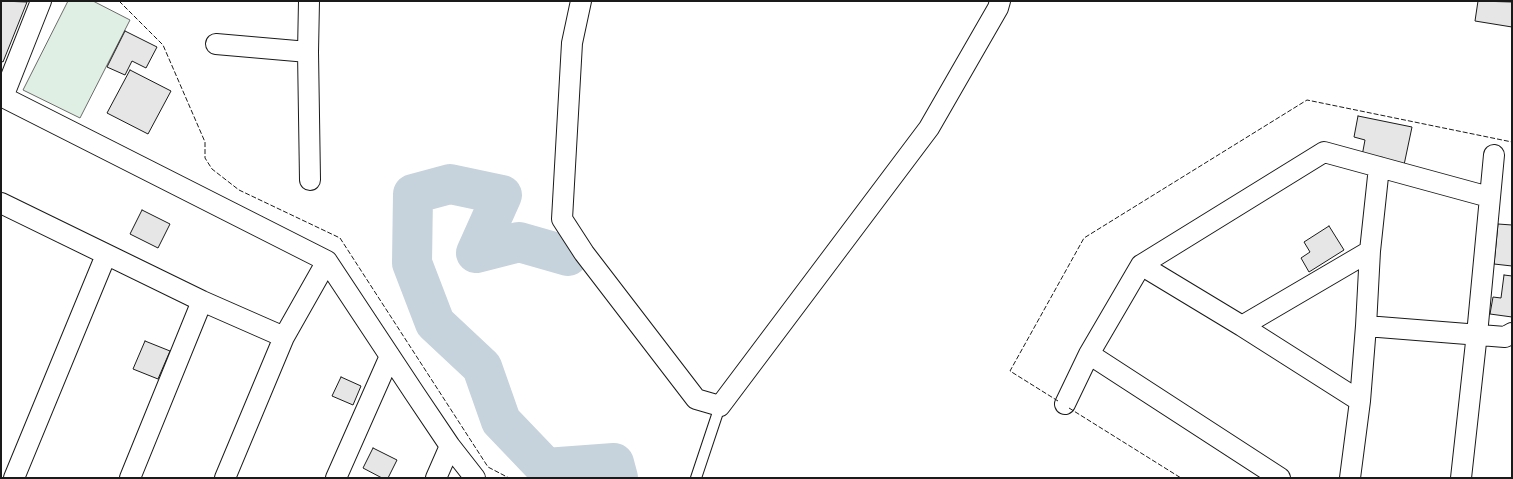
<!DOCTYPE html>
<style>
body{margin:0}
#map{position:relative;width:1513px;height:479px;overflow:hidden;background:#fff;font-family:"Playfair Display",serif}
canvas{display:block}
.frame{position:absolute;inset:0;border:2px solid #1a1a1a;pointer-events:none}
</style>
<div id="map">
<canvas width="1513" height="479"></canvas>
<div class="frame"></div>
</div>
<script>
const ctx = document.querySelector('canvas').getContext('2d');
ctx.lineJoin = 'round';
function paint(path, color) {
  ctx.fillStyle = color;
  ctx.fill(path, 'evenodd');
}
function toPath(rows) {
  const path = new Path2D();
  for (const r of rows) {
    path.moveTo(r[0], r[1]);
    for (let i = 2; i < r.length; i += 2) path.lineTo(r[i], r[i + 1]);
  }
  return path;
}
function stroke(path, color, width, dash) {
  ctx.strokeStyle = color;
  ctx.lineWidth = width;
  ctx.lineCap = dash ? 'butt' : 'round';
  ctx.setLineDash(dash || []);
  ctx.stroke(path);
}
const green = toPath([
 [68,1,93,1,130,20,80,118,23,90,68,1]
]);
paint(green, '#e0efe3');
stroke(green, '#6a6a6a', 1);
stroke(toPath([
 [568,256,519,242,476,253,502,195,450,184,413,194,412,263,435,323,482,367,501,421,546,468,614,463,618,478]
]), '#c6d2dc', 40);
const building = toPath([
 [1,1,27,2,3,62,1,61,1,1],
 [1478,1,1512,2,1512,27,1475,21,1478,1],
 [125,31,157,47,146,68,132,61,125,75,107,67,125,31],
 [130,70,171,91,148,134,107,113,130,70],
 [1358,116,1412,127,1404,165,1362,156,1365,140,1354,137,1358,116],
 [142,210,170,224,158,248,130,234,142,210],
 [1498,224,1512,225,1512,266,1494,264,1498,224],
 [1329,226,1344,250,1309,272,1301,258,1310,252,1304,242,1329,226],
 [1504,275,1512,276,1512,317,1490,314,1493,297,1501,298,1504,275],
 [145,341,170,351,158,379,133,369,145,341],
 [341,377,361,386,353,405,332,396,341,377],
 [373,448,397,460,388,478,382,478,363,468,373,448]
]);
paint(building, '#e6e6e6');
stroke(building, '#1a1a1a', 1);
const lane = toPath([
 [696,478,720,406]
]);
const street = toPath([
 [41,1,3,97,327,261,415,394,450,446,475,478],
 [309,1,308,52,310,180],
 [581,1,572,43,562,219,584,253,696,399,720,406,929,128,998,8,1000,1],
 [216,44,308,52],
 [1,203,202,301,284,337],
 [1141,265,1242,326,1360,401],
 [1242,326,1370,251],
 [1366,326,1505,337,1512,333],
 [1089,354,1280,478],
 [1065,404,1089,354,1141,265,1324,152,1489,197],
 [14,478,106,255],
 [130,478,202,301],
 [225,478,284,337,327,261],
 [336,478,390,356],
 [436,478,450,446],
 [1350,478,1360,401,1366,326,1370,251,1379,167],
 [1461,478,1478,324,1494,155]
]);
stroke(lane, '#1a1a1a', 12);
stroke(street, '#1a1a1a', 22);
stroke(lane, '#fff', 10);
stroke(street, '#fff', 20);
stroke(toPath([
 [119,1,163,45,205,142,205,158,212,169,239,190,340,238,488,467,509,478],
 [1058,401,1010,371,1084,238,1307,100,1512,142],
 [1069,408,1181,478]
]), '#1a1a1a', 1, [5, 2]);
</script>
